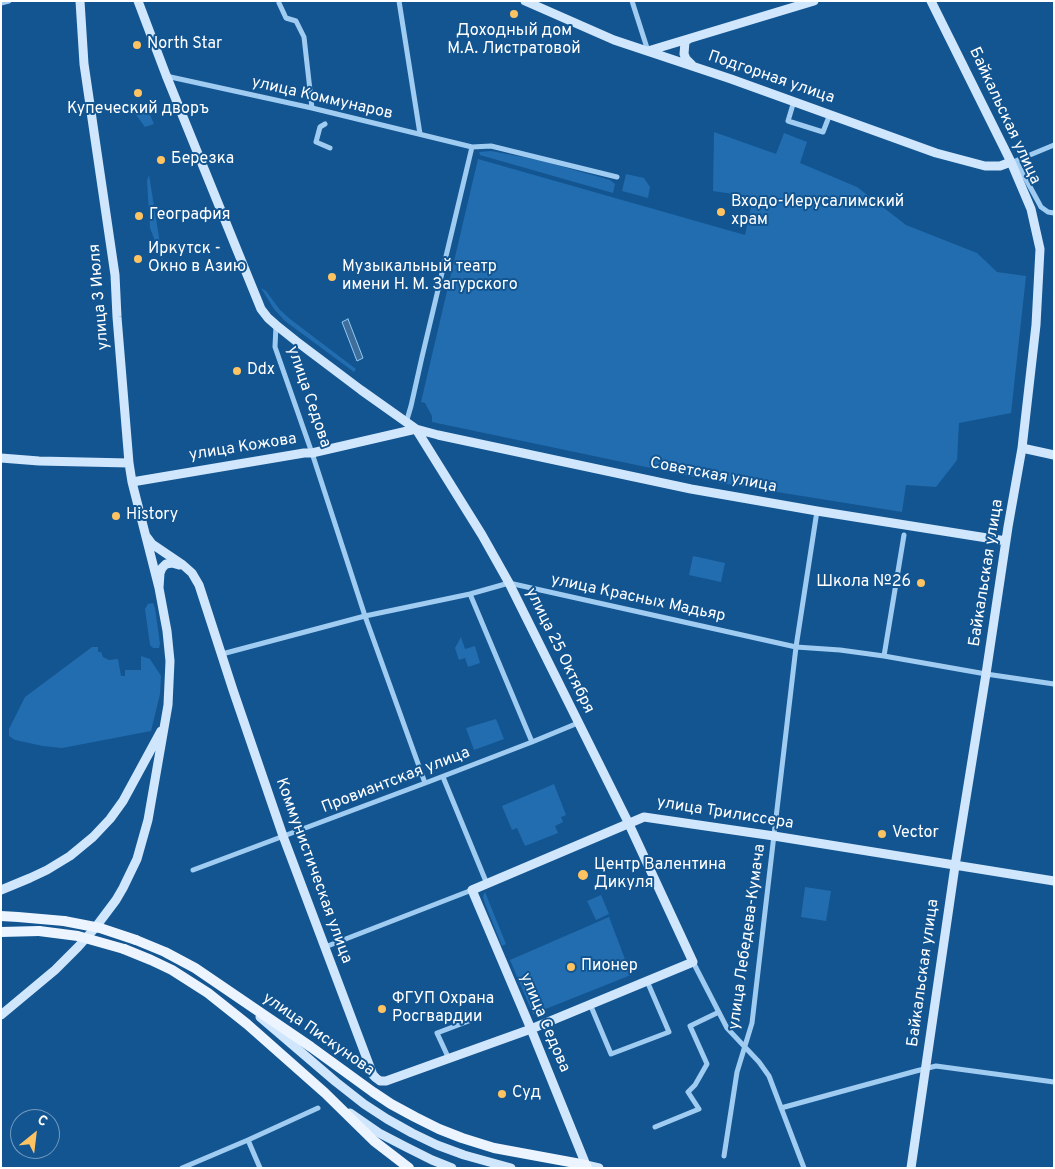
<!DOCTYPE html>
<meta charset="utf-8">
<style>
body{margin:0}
#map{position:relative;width:1055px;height:1169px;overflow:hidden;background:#135591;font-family:Overpass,sans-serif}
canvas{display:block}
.frame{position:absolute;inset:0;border:2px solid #fff;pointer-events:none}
.north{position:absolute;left:10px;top:1109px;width:50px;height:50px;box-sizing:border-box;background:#135591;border:1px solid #7199bd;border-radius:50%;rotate:29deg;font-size:14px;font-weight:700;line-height:20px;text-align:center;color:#fff}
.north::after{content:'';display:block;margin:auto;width:18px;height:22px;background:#ffc461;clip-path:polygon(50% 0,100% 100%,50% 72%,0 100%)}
</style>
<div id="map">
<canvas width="1055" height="1169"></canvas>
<div class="frame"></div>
<div class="north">С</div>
</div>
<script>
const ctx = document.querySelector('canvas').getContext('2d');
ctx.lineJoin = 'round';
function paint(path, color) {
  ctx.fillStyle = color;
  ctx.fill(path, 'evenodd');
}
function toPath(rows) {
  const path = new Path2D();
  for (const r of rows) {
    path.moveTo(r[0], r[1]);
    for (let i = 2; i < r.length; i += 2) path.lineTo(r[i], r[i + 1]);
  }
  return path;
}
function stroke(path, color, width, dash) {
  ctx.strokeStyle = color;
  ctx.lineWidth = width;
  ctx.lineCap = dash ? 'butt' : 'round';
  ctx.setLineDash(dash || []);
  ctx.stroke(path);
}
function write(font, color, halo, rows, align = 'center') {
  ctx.font = font + ' Overpass,sans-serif';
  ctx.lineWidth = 4;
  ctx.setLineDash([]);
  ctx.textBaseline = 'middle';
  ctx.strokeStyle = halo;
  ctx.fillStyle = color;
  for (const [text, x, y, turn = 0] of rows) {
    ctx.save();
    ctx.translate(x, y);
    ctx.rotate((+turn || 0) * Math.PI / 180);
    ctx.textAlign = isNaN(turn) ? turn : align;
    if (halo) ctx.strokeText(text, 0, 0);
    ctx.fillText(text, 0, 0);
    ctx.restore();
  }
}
paint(toPath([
 [148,110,154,124,145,127,134,112],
 [714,132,776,154,784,133,807,142,800,163,857,187,906,225,977,253,997,272,1026,276,1011,413,959,423,957,460,936,487,906,485,902,512,727,484,432,422,432,416,425,403,421,402,478,159,745,235,753,197,713,191],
 [491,151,539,160,610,180,615,184,613,193,480,155,479,152],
 [626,174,644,178,650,187,648,198,622,191],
 [149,175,163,262,150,228,147,181],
 [261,288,266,291,280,310,290,319,356,369,354,372,285,321,274,309],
 [693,556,725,563,721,582,689,575],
 [153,603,155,608,160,644,159,648,153,648,150,645,145,609,148,604],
 [461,637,465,649,475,646,480,663,468,667,465,658,459,660,455,648],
 [92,647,98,647,98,652,101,652,103,657,109,660,118,659,121,676,125,676,125,670,141,670,141,656,150,659,161,676,160,694,151,731,62,748,43,746,15,740,9,736,9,729,25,697],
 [496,719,504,739,474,750,466,728],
 [554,784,566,815,561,817,563,822,555,826,558,833,525,846,517,828,512,830,502,806],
 [805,887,831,891,826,921,801,917],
 [485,892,506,944,502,946,484,901,483,896],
 [601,895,609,914,596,920,587,901],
 [609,917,631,975,533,1014,510,960]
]), '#226daf');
const water = toPath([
 [348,319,363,358,357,361,342,322,348,319]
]);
paint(water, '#3f6e9a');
stroke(water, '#92c8f5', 1);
stroke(toPath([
 [399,1,420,134],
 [632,1,648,51],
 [1,3,9,1],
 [279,3,286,18,296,21,304,37,312,108],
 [166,76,312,108,472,147,491,146,617,177],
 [794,101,788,121,823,132,830,114],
 [325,124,320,127,316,142,330,148],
 [1016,161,1041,207,1048,212,1054,213],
 [1013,162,1054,145],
 [276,325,275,347,312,453,365,616,425,783],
 [406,423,411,406,422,357,472,147],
 [470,594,532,742],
 [222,654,365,616,470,594,509,583,796,647,840,650,884,656,986,674,1054,684],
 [884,656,904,535],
 [443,777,487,884],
 [193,870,428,782,532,742,578,723],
 [325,947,472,890],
 [693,962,727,1028,759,1062,769,1076,804,1168],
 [590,1004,611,1054,669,1032,647,981],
 [449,1059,437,1033,474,1019],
 [781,1108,916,1071,936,1066,1054,1082],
 [655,1127,699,1109,688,1092,695,1085,707,1064,690,1026,719,1012],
 [248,1140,260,1168],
 [724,1156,737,1072,752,1023,796,647,817,511],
 [182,1168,248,1140,318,1108]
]), '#a0ccf2', 5);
stroke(toPath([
 [80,1,84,64,115,275,117,317,129,463,132,482,159,588],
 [138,1,166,75,261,309,268,318,276,325,296,341,361,390,416,429,482,535,509,583,628,822,693,962,531,1029,386,1081,380,1081,376,1078,373,1075,283,836,233,690,199,585,192,573,183,565,152,544,146,536],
 [525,1,614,40,731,79,936,153,985,166,1000,166,1011,162],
 [689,39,687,40,685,42,684,54,686,59,692,65],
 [648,51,814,1],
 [1022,448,1054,455],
 [1,458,39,461,129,463],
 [132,482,304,453,312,453,416,429,438,435,691,489,817,511,1006,541],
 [1,890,30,878,47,870,70,856,93,837,110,819,123,801,161,731],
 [1,1015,55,970,78,947,95,928,116,900,123,888,137,859,148,820,168,705,170,661,167,631,159,588,160,573,162,568,166,564,172,563,179,565],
 [260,1017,336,1082,364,1104,387,1119,412,1133,437,1145,464,1155,511,1168],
 [350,1113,379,1133,406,1147,432,1160,452,1168],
 [599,1168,586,1165,531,1029,472,890,644,817,774,836,1054,881],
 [911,1168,955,866,986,674,1008,527,1022,448,1036,325,1040,249,1031,209,1011,162,931,1]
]), '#cfe6fc', 9);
stroke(toPath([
 [1,916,18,917,64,921],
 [1,932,39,931],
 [136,940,165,952,195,968,311,1047,373,1092,391,1104,415,1117,439,1129,462,1138,494,1148,586,1165,587,1168],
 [124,949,151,960,172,970,208,993,247,1024,325,1093,374,1141,409,1168]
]), '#ebf4ff', 10);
stroke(toPath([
 [64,921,100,928,136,940],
 [39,931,78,936,124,949]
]), '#ebf4ff', 10);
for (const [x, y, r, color] of [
 [514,14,5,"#ffc461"],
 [137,45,5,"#ffc461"],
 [138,93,5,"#ffc461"],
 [161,160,5,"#ffc461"],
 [721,212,5,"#ffc461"],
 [139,216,5,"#ffc461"],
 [138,259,5,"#ffc461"],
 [332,277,5,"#ffc461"],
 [237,371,5,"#ffc461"],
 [116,516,5,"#ffc461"],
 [921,583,5,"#ffc461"],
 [882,834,5,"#ffc461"],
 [583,875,6,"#ffc461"],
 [571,967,5,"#ffc461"],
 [382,1009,5,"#ffc461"],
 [502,1094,5,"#ffc461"]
]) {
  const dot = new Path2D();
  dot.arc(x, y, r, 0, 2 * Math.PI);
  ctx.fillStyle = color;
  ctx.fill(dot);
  stroke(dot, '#135591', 2);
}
write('16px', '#fff', '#135591', [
 ["Доходный дом",514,32,"center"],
 ["М.А. Листратовой",514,50,"center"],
 ["North Star",147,45],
 ["Купеческий дворъ",138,110,"center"],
 ["Березка",171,160],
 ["Входо-Иерусалимский",731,203],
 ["храм",731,221],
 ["География",149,216],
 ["Иркутск -",148,250],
 ["Окно в Азию",148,268],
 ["Музыкальный театр",342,268],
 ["имени Н. М. Загурского",342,286],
 ["Ddx",247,371],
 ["History",126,516],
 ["Школа №26",911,583,"right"],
 ["Vector",892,834],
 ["Центр Валентина",594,866],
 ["Дикуля",594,884],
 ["Пионер",581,967],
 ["ФГУП Охрана",392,1000],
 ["Росгвардии",392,1018],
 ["Суд",512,1094]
], 'left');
write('16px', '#fff', '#135591', [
 ["Подгорная улица",771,78,19],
 ["улица Коммунаров",322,99,13],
 ["Байкальская улица",1004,116,65],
 ["улица 3 Июля",100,297,-95],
 ["улица Седова",308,397,71],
 ["улица Кожова",243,448,-9],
 ["Советская улица",713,476,11],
 ["Байкальская улица",987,573,-81],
 ["улица Красных Мадьяр",638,599,12],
 ["улица 25 Октября",559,651,64],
 ["Провиантская улица",396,781,-21],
 ["улица Трилиссера",725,814,9],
 ["Коммунистическая улица",313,871,70],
 ["улица Лебедева-Кумача",748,937,-82],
 ["Байкальская улица",924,973,-82],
 ["улица Седова",544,1023,67],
 ["улица Пискунова",318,1035,35]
]);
</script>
